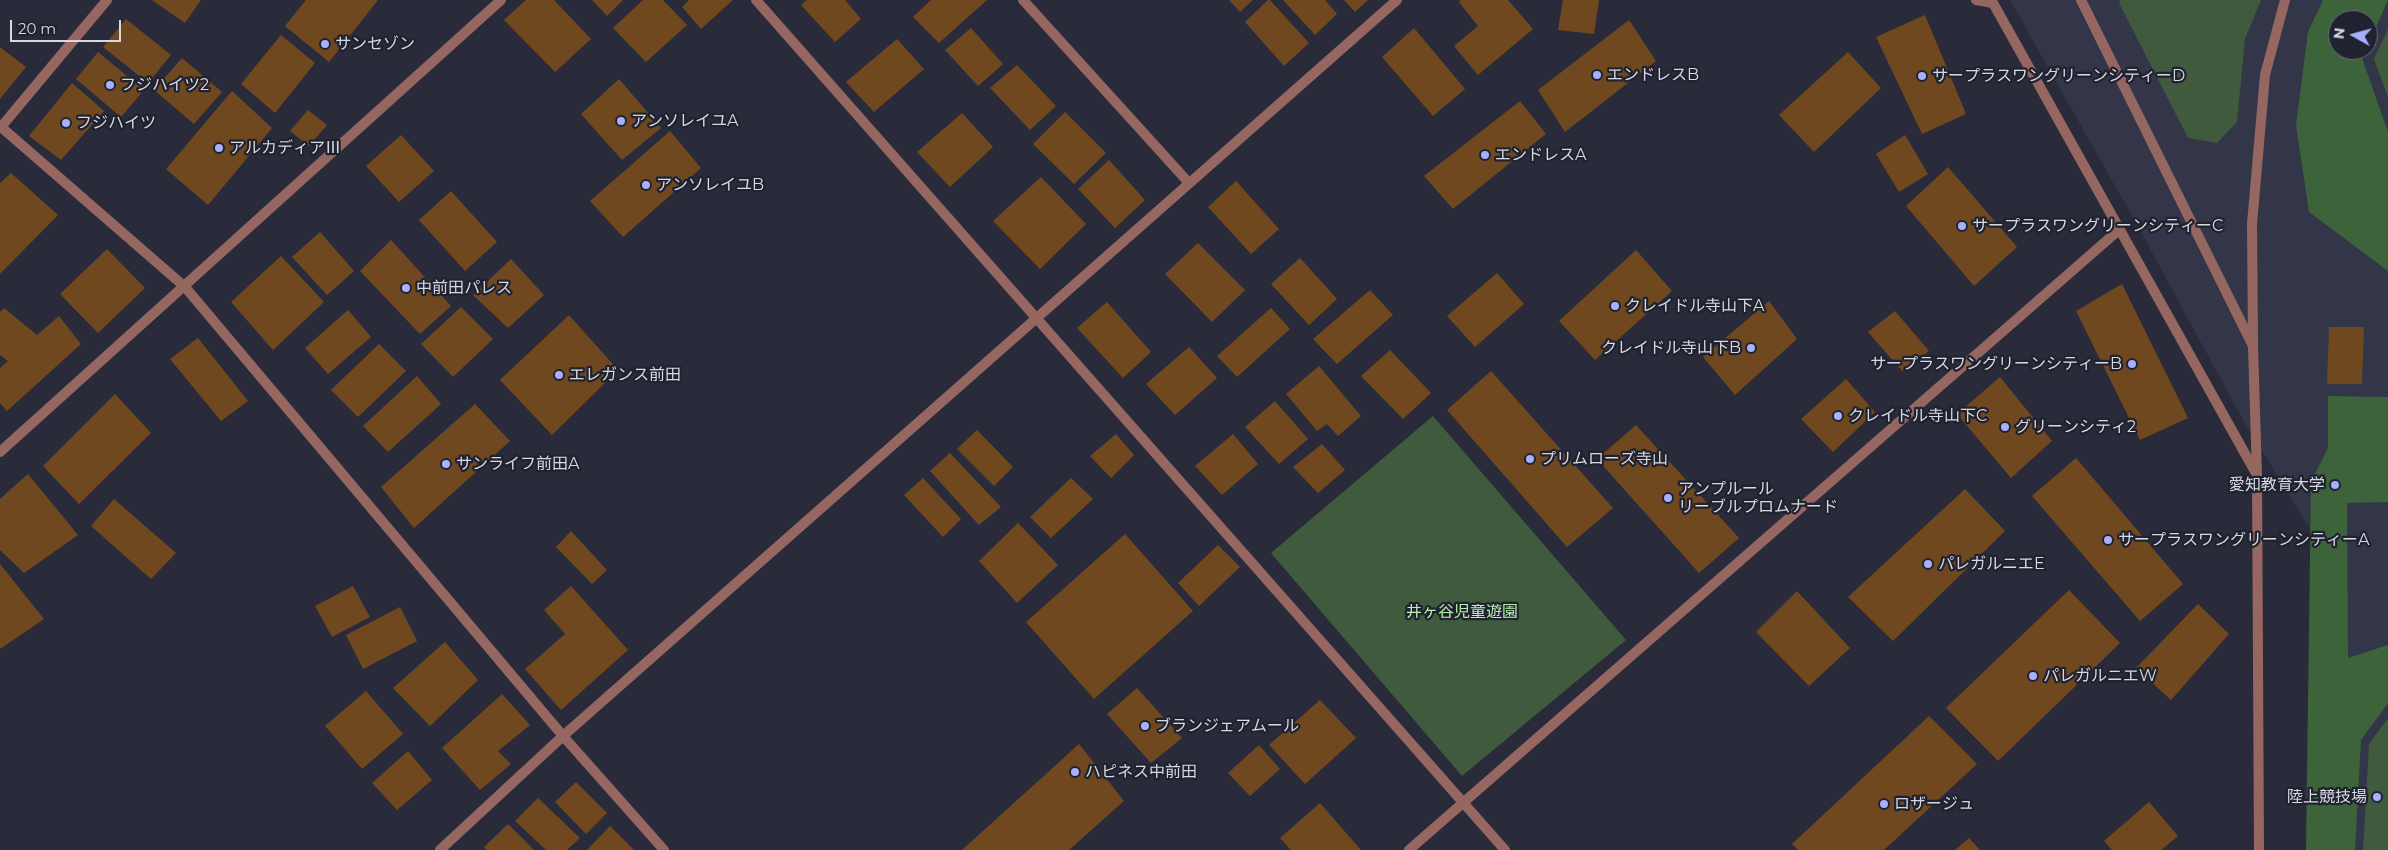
<!DOCTYPE html>
<meta charset="utf-8">
<style>
body{margin:0}
#map{position:relative;width:2388px;height:850px;overflow:hidden;background:#2a2b3a;font-family:Montserrat,sans-serif}
canvas{display:block}
.north{position:absolute;left:2328px;top:10px;width:50px;height:50px;box-sizing:border-box;background:#20222f;border:1px solid #696b77;border-radius:50%;rotate:277deg;font-size:14px;font-weight:700;line-height:20px;text-align:center;color:#d7d9e2}
.north::after{content:'';display:block;margin:auto;width:18px;height:22px;background:#a8b0fc;clip-path:polygon(50% 0,100% 100%,50% 72%,0 100%)}
.scale{position:absolute;left:10px;top:20px;width:111px;height:22px;box-sizing:border-box;border:2px solid #d7d9e2;border-top:0;padding-left:6px;font-size:15px;line-height:18px;white-space:nowrap;color:#d7d9e2;-webkit-text-stroke:4px #20222f;paint-order:stroke}
</style>
<div id="map">
<canvas width="2388" height="850"></canvas>
<div class="north">N</div>
<div class="scale">20 m</div>
</div>
<script>
const ctx = document.querySelector('canvas').getContext('2d');
ctx.lineJoin = 'round';
function paint(path, color) {
  ctx.fillStyle = color;
  ctx.fill(path, 'evenodd');
}
function toPath(rows) {
  const path = new Path2D();
  for (const r of rows) {
    path.moveTo(r[0], r[1]);
    for (let i = 2; i < r.length; i += 2) path.lineTo(r[i], r[i + 1]);
  }
  return path;
}
function stroke(path, color, width, dash) {
  ctx.strokeStyle = color;
  ctx.lineWidth = width;
  ctx.lineCap = dash ? 'butt' : 'round';
  ctx.setLineDash(dash || []);
  ctx.stroke(path);
}
function write(font, color, halo, rows, align = 'center') {
  ctx.font = font + ' Montserrat,"Noto Sans JP",sans-serif';
  ctx.lineWidth = 4.5;
  ctx.setLineDash([]);
  ctx.textBaseline = 'middle';
  ctx.strokeStyle = halo;
  ctx.fillStyle = color;
  for (const [text, x, y, turn = 0] of rows) {
    ctx.save();
    ctx.translate(x, y);
    ctx.rotate((+turn || 0) * Math.PI / 180);
    ctx.textAlign = isNaN(turn) ? turn : align;
    if (halo) ctx.strokeText(text, 0, 0);
    ctx.fillText(text, 0, 0);
    ctx.restore();
  }
}
paint(toPath([
 [2010,0,2388,0,2388,850,2310,850,2323,550,2243,420,2136,223],
 [2338,20,2368,20,2368,50,2338,50]
]), '#333549');
paint(toPath([
 [2120,0,2261,0,2245,39,2237,122,2217,143,2188,138,2119,3],
 [2388,29,2388,97,2374,59],
 [1433,416,1626,640,1462,776,1271,553],
 [2388,718,2388,850,2363,850,2369,744]
]), '#3f5a3d');
paint(toPath([
 [2323,0,2388,0,2368,45,2368,20,2338,20,2338,50,2366,50,2362,58,2388,132,2388,271,2309,212,2296,125,2308,32],
 [2328,396,2388,397,2388,502,2347,503,2348,658,2388,645,2388,703,2361,740,2355,850,2306,850,2311,482,2328,448]
]), '#3d633b');
paint(toPath([
 [152,0,201,0,185,23],
 [306,0,378,0,329,62,285,26],
 [526,0,554,0,591,39,555,72,504,20],
 [592,0,623,0,607,16],
 [643,0,663,0,687,25,646,62,613,28],
 [689,0,733,0,701,29,682,7],
 [807,0,845,0,861,19,835,42,801,5],
 [931,0,987,0,939,43,913,17],
 [1229,0,1253,0,1240,12],
 [1268,0,1270,0,1309,43,1284,66,1245,22],
 [1283,0,1325,0,1337,14,1315,35],
 [1344,0,1368,0,1355,12],
 [1461,0,1508,0,1533,29,1478,75,1454,46,1478,26,1459,2],
 [1563,0,1599,0,1594,34,1558,30],
 [1925,15,1966,114,1922,134,1876,37],
 [126,19,171,55,148,83,103,47],
 [1629,20,1656,61,1565,132,1538,90],
 [971,28,1003,64,978,86,945,50],
 [1414,28,1465,89,1433,116,1382,57],
 [281,35,315,63,275,113,241,84],
 [897,39,924,69,874,112,846,82],
 [0,47,26,67,0,99],
 [98,52,144,90,121,117,76,79],
 [1848,52,1881,88,1814,152,1779,115],
 [182,58,222,92,194,124,154,90],
 [1017,65,1056,106,1030,130,990,88],
 [619,79,661,128,622,160,581,114],
 [72,83,104,111,61,160,29,136],
 [232,91,272,128,208,205,166,169],
 [1520,101,1546,134,1453,209,1424,176],
 [308,110,327,125,309,146,290,131],
 [1065,112,1106,153,1074,184,1033,144],
 [962,113,993,147,950,187,917,152],
 [670,131,701,168,623,237,590,201],
 [401,135,434,171,399,202,366,166],
 [1905,135,1928,174,1899,192,1876,154],
 [1109,160,1145,200,1115,228,1078,189],
 [1948,167,2017,247,1974,286,1906,206],
 [11,173,58,215,0,274,0,183],
 [1041,177,1086,224,1040,269,993,221],
 [1236,181,1279,229,1251,254,1208,207],
 [451,191,497,242,465,271,419,220],
 [320,232,354,271,327,295,292,257],
 [391,240,451,306,420,334,360,271],
 [1198,243,1245,290,1212,322,1165,274],
 [107,249,145,288,98,333,60,294],
 [1636,250,1672,291,1595,360,1559,321],
 [281,256,324,302,273,350,231,302],
 [1300,258,1337,299,1309,325,1271,284],
 [511,259,544,295,508,328,473,295],
 [1497,273,1524,304,1475,347,1447,316],
 [2122,284,2188,418,2140,440,2076,311],
 [1370,290,1393,315,1337,364,1313,339],
 [1769,301,1797,339,1735,395,1703,357],
 [1107,302,1151,352,1123,378,1077,328],
 [461,307,493,339,453,377,421,344],
 [4,308,37,335,59,316,81,344,7,411,0,403,0,368,8,361,0,355,0,312],
 [1271,308,1290,329,1237,377,1217,356],
 [348,310,371,337,328,374,305,348],
 [1895,311,1929,351,1902,371,1868,332],
 [569,315,618,370,552,435,500,380],
 [2329,327,2364,327,2362,384,2327,384],
 [198,338,248,401,221,421,170,359],
 [379,344,406,371,358,417,331,390],
 [1189,347,1217,378,1175,415,1146,384],
 [1390,350,1431,393,1403,419,1361,376],
 [1319,366,1361,416,1338,436,1327,424,1317,431,1286,394],
 [1491,371,1613,508,1567,547,1447,410],
 [417,376,441,404,388,452,363,426],
 [2000,377,2052,441,2011,478,1957,414],
 [1846,379,1875,412,1833,452,1801,419],
 [115,394,151,433,79,504,43,466],
 [1275,401,1308,439,1279,464,1245,427],
 [475,404,510,441,414,528,381,487],
 [1636,425,1739,538,1699,573,1597,459],
 [977,430,1013,467,994,486,957,449],
 [1116,434,1134,455,1111,478,1090,456],
 [1233,434,1258,464,1222,495,1195,466],
 [1322,444,1345,470,1318,493,1293,467],
 [950,453,1001,507,979,525,930,471],
 [2076,458,2183,584,2140,621,2032,496],
 [28,474,78,535,24,573,0,550,0,499],
 [923,478,961,519,943,537,904,495],
 [1071,478,1093,499,1051,538,1030,517],
 [1965,489,2005,531,1893,641,1848,597],
 [114,499,176,553,151,579,91,526],
 [1018,523,1058,565,1017,603,979,561],
 [571,531,607,570,592,584,556,547],
 [1125,534,1193,611,1094,699,1026,622],
 [1218,545,1240,567,1199,606,1178,583],
 [0,564,44,619,0,649],
 [353,586,370,617,332,637,315,606],
 [571,586,628,650,561,710,525,669,565,634,544,610],
 [2069,590,2120,643,1998,761,1946,708],
 [1797,591,1850,648,1809,686,1756,632],
 [2198,604,2229,634,2171,700,2136,668],
 [400,607,417,641,363,669,346,635],
 [445,642,478,680,430,726,393,688],
 [1137,688,1182,738,1151,763,1107,714],
 [366,691,403,734,362,769,325,726],
 [502,694,530,725,498,751,511,764,480,790,442,748],
 [1320,700,1356,738,1305,784,1269,745],
 [1929,716,1977,764,1884,850,1798,850,1792,844],
 [1079,744,1124,801,1069,850,962,850],
 [1259,745,1280,769,1250,796,1228,773],
 [408,751,432,780,397,810,372,783],
 [576,782,607,813,586,834,555,802],
 [538,798,580,838,567,850,546,850,515,821],
 [2149,802,2178,836,2161,850,2112,850,2104,841],
 [1320,803,1361,850,1291,850,1280,838],
 [508,824,534,850,487,850,484,847],
 [610,826,634,850,587,850],
 [1969,838,1980,850,1955,850]
]), '#704820');
stroke(toPath([
 [2081,0,2253,346],
 [2253,343,2252,224,2265,75,2285,0]
]), '#966760', 10);
stroke(toPath([
 [756,0,1505,850],
 [1023,0,1189,183],
 [1976,0,1993,3,2257,475],
 [0,126,185,287,563,736,664,850],
 [1,127,107,0],
 [0,452,501,0],
 [440,850,563,736,1397,0],
 [1409,850,2120,229]
]), '#966760', 10);
stroke(toPath([
 [2253,346,2257,475,2259,850]
]), '#966760', 10);
for (const [x, y, r, color] of [
 [325,44,5,"#a8b0fc"],
 [1597,75,5,"#a8b0fc"],
 [1922,76,5,"#a8b0fc"],
 [110,85,5,"#a8b0fc"],
 [621,121,5,"#a8b0fc"],
 [66,123,5,"#a8b0fc"],
 [219,148,5,"#a8b0fc"],
 [1485,155,5,"#a8b0fc"],
 [646,185,5,"#a8b0fc"],
 [1962,226,5,"#a8b0fc"],
 [406,288,5,"#a8b0fc"],
 [1615,306,5,"#a8b0fc"],
 [1751,348,5,"#a8b0fc"],
 [2132,364,5,"#a8b0fc"],
 [559,375,5,"#a8b0fc"],
 [1838,416,5,"#a8b0fc"],
 [2005,427,5,"#a8b0fc"],
 [1530,459,5,"#a8b0fc"],
 [446,464,5,"#a8b0fc"],
 [2335,485,5,"#a8b0fc"],
 [1668,498,5,"#a8b0fc"],
 [2108,540,5,"#a8b0fc"],
 [1928,564,5,"#a8b0fc"],
 [2033,676,5,"#a8b0fc"],
 [1145,726,5,"#a8b0fc"],
 [1075,772,5,"#a8b0fc"],
 [2377,797,5,"#a8b0fc"],
 [1884,804,5,"#a8b0fc"]
]) {
  const dot = new Path2D();
  dot.arc(x, y, r, 0, 2 * Math.PI);
  ctx.fillStyle = color;
  ctx.fill(dot);
  stroke(dot, '#20222f', 2);
}
write('16px', '#d7d9e2', '#20222f', [
 ["サンセゾン",335,44],
 ["エンドレスB",1607,75],
 ["サープラスワングリーンシティーD",1932,76],
 ["フジハイツ2",120,85],
 ["アンソレイユA",631,121],
 ["フジハイツ",76,123],
 ["アルカディアⅢ",229,148],
 ["エンドレスA",1495,155],
 ["アンソレイユB",656,185],
 ["サープラスワングリーンシティーC",1972,226],
 ["中前田パレス",416,288],
 ["クレイドル寺山下A",1625,306],
 ["クレイドル寺山下B",1741,348,"right"],
 ["サープラスワングリーンシティーB",2122,364,"right"],
 ["エレガンス前田",569,375],
 ["クレイドル寺山下C",1848,416],
 ["グリーンシティ2",2015,427],
 ["プリムローズ寺山",1540,459],
 ["サンライフ前田A",456,464],
 ["愛知教育大学",2325,485,"right"],
 ["アンプルール",1678,489],
 ["リーブルプロムナード",1678,507],
 ["サープラスワングリーンシティーA",2118,540],
 ["パレガルニエE",1938,564],
 ["パレガルニエW",2043,676],
 ["ブランジェアムール",1155,726],
 ["ハピネス中前田",1085,772],
 ["陸上競技場",2367,797,"right"],
 ["ロザージュ",1894,804]
], 'left');
write('16px', '#b4f1b0', '#20222f', [
 ["井ヶ谷児童遊園",1462,612]
]);
</script>
